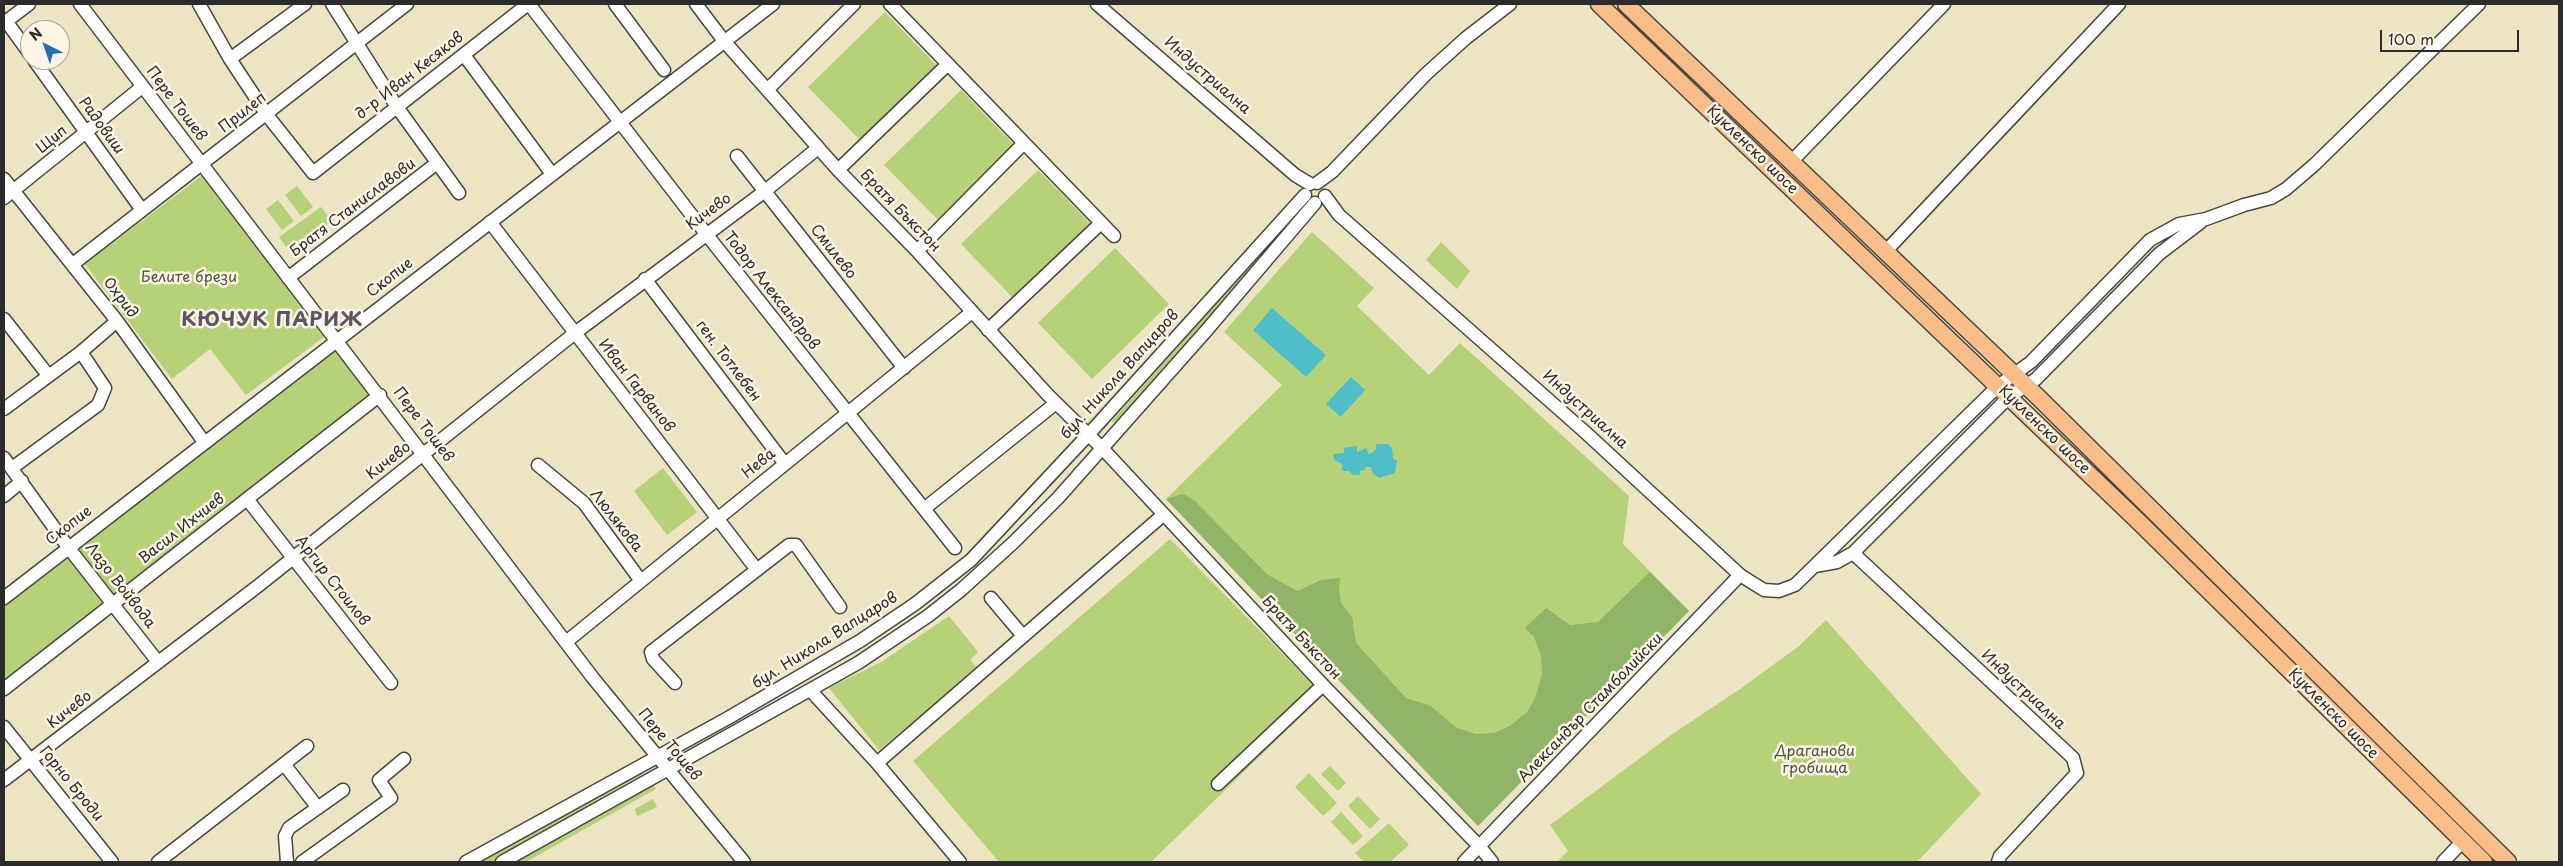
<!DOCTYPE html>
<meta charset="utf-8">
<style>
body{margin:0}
#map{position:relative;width:2563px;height:866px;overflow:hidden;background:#ece4c2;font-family:"Playpen Sans",sans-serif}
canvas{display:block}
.frame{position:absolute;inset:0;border:5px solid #2b2b2b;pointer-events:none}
.north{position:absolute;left:20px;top:20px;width:50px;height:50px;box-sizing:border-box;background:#fcf5e5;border:1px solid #a8a49b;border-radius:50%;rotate:319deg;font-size:14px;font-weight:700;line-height:20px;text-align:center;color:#2b2b2b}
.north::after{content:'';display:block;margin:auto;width:18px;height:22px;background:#1f6fb2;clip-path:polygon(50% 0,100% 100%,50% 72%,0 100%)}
.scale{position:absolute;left:2380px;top:30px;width:139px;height:22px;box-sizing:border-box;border:2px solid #2b2b2b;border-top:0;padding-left:6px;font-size:15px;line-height:18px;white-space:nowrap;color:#2b2b2b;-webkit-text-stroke:4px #fcf5e5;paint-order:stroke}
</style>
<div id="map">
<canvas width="2563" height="866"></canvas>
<div class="frame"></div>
<div class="north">N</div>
<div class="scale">100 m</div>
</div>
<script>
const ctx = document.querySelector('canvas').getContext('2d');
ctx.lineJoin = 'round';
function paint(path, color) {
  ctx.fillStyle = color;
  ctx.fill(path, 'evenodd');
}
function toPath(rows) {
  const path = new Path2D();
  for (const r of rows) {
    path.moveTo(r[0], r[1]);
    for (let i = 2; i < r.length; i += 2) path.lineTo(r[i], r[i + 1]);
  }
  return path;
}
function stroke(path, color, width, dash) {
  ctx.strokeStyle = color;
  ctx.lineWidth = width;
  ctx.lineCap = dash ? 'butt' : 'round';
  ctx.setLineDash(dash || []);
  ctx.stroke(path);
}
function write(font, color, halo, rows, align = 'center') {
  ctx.font = font + ' "Playpen Sans",sans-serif';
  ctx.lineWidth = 5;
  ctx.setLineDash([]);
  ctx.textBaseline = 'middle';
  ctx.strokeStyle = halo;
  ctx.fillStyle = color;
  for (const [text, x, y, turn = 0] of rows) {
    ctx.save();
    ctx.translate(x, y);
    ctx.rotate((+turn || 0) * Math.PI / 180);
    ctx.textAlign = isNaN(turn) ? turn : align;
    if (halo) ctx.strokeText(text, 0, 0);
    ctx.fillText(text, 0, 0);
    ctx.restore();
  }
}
paint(toPath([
 [885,12,939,68,862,142,808,87],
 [961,90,1015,146,938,220,884,165],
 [1038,170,1092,225,1015,300,961,244],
 [204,174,324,337,246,395,210,349,172,379,85,264],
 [297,186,313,207,301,216,285,195],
 [278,200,294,221,282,230,266,209],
 [321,207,332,221,290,252,279,237],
 [1291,220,1295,225,1117,425,1112,421],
 [1312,232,1374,288,1357,306,1429,375,1460,343,1629,496,1623,544,1689,611,1478,826,1166,499,1282,385,1224,332],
 [1441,242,1470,271,1457,289,1426,260],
 [1115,248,1169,304,1092,379,1038,323],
 [336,345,374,393,4,683,4,604],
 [663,468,697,512,667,535,634,491],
 [1170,539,1323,695,1151,862,999,862,913,761],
 [949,616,978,652,970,660,978,669,879,750,829,688,881,662],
 [1826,620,1981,794,1917,862,1557,862,1568,851,1550,825,1671,735,1740,689,1799,646],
 [1330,766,1346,783,1338,791,1321,774],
 [642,772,643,774,597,800,572,820,495,862,481,862],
 [1309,773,1337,803,1323,816,1295,787],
 [652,784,656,789,526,862,514,862],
 [1358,796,1380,819,1370,829,1348,806],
 [653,799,657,807,637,816,635,809],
 [1341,812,1363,836,1353,845,1331,822],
 [1389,823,1409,845,1390,862,1364,862,1355,853]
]), '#b5d278');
paint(toPath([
 [1183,494,1194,500,1268,575,1298,591,1321,580,1340,578,1339,590,1341,603,1352,617,1356,643,1406,698,1431,706,1457,728,1476,734,1494,733,1510,726,1528,711,1535,698,1542,675,1541,656,1534,637,1525,628,1546,608,1570,625,1598,622,1650,572,1689,611,1478,826,1166,499]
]), '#90b468');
paint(toPath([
 [1272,308,1326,355,1306,377,1253,330],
 [1351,377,1365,390,1341,417,1326,404],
 [1376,444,1388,444,1392,448,1393,458,1397,461,1395,473,1379,478,1372,472,1371,467,1365,467,1365,470,1360,471,1360,475,1353,475,1349,471,1342,471,1342,464,1334,460,1333,454,1344,453,1344,448,1357,446,1357,452,1367,448,1368,454,1372,453,1376,449]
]), '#50bec8');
const minor = toPath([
 [80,4,593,678,744,862],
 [199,4,230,59,267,115,313,173,528,4],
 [332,4,397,107,459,193],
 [529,4,707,235,955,548],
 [615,4,664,70],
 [696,4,724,41,838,170,917,251,1048,395,1102,448,1323,685,1480,847,1492,862],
 [890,4,1114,236],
 [1097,4,1295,175,1310,184],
 [6,21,30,54],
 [4,23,29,4],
 [464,55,552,174],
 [230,59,305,4],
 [34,60,142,210],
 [767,90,854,4],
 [737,156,904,368],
 [1791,162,1944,4],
 [838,170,948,64],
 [4,179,117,321,204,442],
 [1317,183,1332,172,1426,74,1466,38,1510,4],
 [1325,196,1339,215,1585,432,1740,575,1764,590,1779,591,1795,585,1998,386,2031,362,2150,240,2179,224,2206,219,2244,205,2271,198,2286,189,2314,165,2479,4],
 [4,198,142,87],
 [490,222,757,570],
 [917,251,1024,143],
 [1885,252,2119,4],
 [73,264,407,4],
 [288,278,437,163],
 [645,279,785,464],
 [4,319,48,375],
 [988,330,1101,223],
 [4,409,81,352,117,321],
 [4,458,68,547,158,662],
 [538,465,584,503,641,581],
 [12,468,98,405,105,388,81,352],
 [4,496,22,481],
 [247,499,391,683],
 [924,509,1056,403],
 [1853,553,2073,758,2077,773,2000,856,1998,862],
 [1815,566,1837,562,1853,553,2009,397,2036,379,2159,254,2201,222],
 [4,598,773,4],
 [991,598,1023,636],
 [566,642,972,312],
 [675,683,653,659,651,652,789,545,796,545,840,607],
 [4,689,380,395],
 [811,691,877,763,960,862],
 [4,727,112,862],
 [877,763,1163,515],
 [284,764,318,808],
 [4,780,258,586,575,333,765,191,818,148],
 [1218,784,1323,685],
 [158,862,307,746],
 [287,862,285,836,289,828,343,790],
 [302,862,391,798,379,780,404,759],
 [466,862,728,718,860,641,915,604,971,560,1088,435,1305,195],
 [502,862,858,663,928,616,961,590,1014,542,1058,498,1206,331,1315,203],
 [1464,862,1740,575],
 [2443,862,2462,842]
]);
const major = toPath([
 [1599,4,2140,523,2484,862],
 [1626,4,2039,398,2508,862]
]);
stroke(minor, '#484742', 15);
stroke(major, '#484742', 19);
stroke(minor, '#fff', 12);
stroke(major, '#f8bd89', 16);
write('15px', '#2b2b2b', '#fcf5e5', [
 ["д-р Иван Кесяков",410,76,-38],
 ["Индустриална",1207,76,41],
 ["Пере Тошев",176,104,53],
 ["Прилеп",243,113,-38],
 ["Радовиш",101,126,54],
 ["Щип",52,140,-39],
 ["Кукленско шосе",1752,150,44],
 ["Братя Станиславови",353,208,-37],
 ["Братя Бъкстон",900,211,46],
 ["Кичево",709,212,-36],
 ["Смилево",833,252,52],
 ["Скопие",390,278,-38],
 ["Тодор Александров",771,291,52],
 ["Охрид",120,298,53],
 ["ген. Тотлебен",728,361,53],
 ["бул. Никола Вапцаров",1120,375,-48],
 ["Иван Гарванов",636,386,52],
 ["Индустриална",1585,410,42],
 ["Пере Тошев",423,425,53],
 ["Кукленско шосе",2044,430,44],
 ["Кичево",389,461,-38],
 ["Нева",759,464,-39],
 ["Люлякова",616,521,52],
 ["Скопие",69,526,-38],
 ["Васил Ихчиев",182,529,-38],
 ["Аргир Стоилов",332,581,52],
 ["Лазо Войвода",120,586,52],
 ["Братя Бъкстон",1301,638,47],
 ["бул. Никола Вапцаров",825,641,-32],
 ["Индустриална",2023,690,43],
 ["Александър Стамболийски",1591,708,-46],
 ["Кичево",70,710,-38],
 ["Кукленско шосе",2333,714,45],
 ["Пере Тошев",669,745,50],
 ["Горно Броди",71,784,51]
]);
write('15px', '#4e553e', '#fcf5e5', [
 ["Белите брези",189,278],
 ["Драганови",1815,752],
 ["гробища",1815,769]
]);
ctx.letterSpacing = '1px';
write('bold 20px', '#5e5564', '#fcf5e5', [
 ["КЮЧУК ПАРИЖ",272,320]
]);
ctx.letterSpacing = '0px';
</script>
